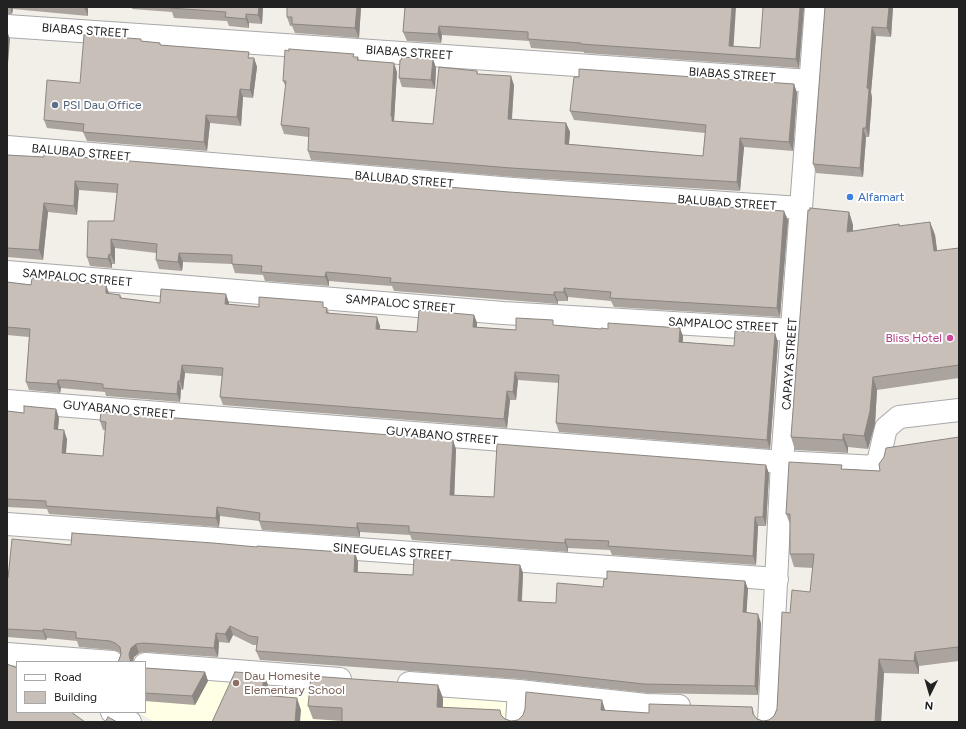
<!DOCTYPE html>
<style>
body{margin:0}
#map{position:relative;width:966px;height:729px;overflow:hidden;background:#f2efe9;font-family:Figtree,sans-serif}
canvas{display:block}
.frame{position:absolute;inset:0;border:8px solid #222;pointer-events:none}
.legend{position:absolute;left:16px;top:661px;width:130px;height:52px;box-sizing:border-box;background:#fff;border:1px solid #a7a7a7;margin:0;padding:5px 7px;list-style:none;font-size:12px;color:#222}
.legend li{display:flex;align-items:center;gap:8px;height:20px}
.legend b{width:20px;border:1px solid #a7a7a7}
.north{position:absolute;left:910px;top:673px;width:40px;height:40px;-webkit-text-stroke:3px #fff;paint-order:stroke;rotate:185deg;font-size:11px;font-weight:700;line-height:16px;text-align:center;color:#222}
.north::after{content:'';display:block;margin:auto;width:14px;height:18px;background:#222;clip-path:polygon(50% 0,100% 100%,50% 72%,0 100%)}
</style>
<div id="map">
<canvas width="966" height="729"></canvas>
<div class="frame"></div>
<ul class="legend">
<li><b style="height:5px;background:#fff"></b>Road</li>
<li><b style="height:11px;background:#c7bfb8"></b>Building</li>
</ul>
<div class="north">N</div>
</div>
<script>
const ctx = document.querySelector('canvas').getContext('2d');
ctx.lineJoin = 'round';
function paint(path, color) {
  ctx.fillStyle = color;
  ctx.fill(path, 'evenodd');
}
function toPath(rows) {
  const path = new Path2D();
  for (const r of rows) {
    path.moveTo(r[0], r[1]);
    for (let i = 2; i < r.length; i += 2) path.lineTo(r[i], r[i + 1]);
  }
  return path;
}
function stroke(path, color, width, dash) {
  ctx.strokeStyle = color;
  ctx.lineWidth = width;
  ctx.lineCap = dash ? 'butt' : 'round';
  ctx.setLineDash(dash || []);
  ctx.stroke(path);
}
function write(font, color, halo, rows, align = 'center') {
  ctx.font = font + ' Figtree,sans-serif';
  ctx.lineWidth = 4;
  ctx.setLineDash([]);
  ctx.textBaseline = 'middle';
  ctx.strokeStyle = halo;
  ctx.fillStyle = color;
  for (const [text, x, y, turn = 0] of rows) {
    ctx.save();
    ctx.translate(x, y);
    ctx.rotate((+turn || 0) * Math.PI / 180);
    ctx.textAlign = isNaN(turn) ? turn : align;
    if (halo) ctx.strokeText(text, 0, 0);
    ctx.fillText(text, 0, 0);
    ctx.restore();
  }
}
paint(toPath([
 [145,667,509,699,507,722,155,722,137,712,145,712]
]), '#ffffe5');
const street = toPath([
 [7,26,810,81],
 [7,147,513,189,801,208],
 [7,272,503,313,792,330],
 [7,401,782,462,877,467,886,428,899,417,959,410],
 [7,524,777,579],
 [7,654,112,662],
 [145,664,340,679],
 [409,683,519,691,646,705,679,706],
 [112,712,130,722],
 [517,722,519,691],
 [769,722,782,462,816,7]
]);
stroke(street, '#a9a9a9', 24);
stroke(street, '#fff', 22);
paint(toPath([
 [7,7,88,7,88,16,13,9,12,14,7,14],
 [132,7,263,7,262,24,249,23,249,28,229,26,227,21,174,18,172,12,132,9],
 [361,7,359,38,295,33,292,26,290,26,287,17],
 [405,7,733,46,760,48,804,7,799,68,584,53,584,52,531,48,529,41,442,35,441,43,407,41,403,32],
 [825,7,893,7,891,37,876,36,871,92,872,98,869,137,866,137,863,177,816,173,813,164],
 [142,41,160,43,160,45,254,58,257,67,253,98,243,97,241,126,210,123,207,151,87,141,83,132,47,128,44,120,80,83],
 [355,57,358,57,359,60,397,72,394,121,433,124,477,71,478,74,514,85,512,120,566,123,570,132,569,144,703,156,705,133,574,120,570,111,579,77,794,84,797,93,793,151,744,147,740,191,514,177,311,160,308,151,309,137,284,134,281,125,286,87,283,81],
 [433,59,436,68,435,89,402,87,399,78],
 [7,155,788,220,780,317,614,307,611,301,568,297,568,301,558,301,558,304,394,291,392,286,352,283,329,281,329,286,265,281,263,275,235,273,232,264,183,262,182,271,159,269,156,260,156,253,115,248,115,264,112,264,112,268,90,266,87,257,114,221,117,193,79,190,77,215,48,212,43,260,7,257],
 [849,212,853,225,853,231,899,224,900,226,930,222,935,235,937,251,959,248,959,378,877,390,875,424,868,449,848,447,848,453,795,450,791,437],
 [7,282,109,293,109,294,120,295,122,298,160,303,229,303,229,304,259,307,327,308,329,313,380,326,380,330,417,332,474,315,477,323,477,327,516,330,555,326,683,336,683,342,734,346,778,342,770,449,559,432,556,423,559,383,518,380,516,400,510,400,507,428,223,405,220,397,222,376,185,373,183,390,181,389,180,402,106,396,105,392,71,389,61,388,60,393,29,390,26,382,29,337,7,335],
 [56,409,59,418,58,430,67,439,66,454,103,456,105,430,103,430,100,421,456,449,454,495,494,497,766,465,769,474,766,526,758,526,756,565,612,555,610,550,568,548,568,552,412,540,410,535,360,532,360,537,262,530,259,521,220,516,219,527,49,514,47,509,7,507,7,411,24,413],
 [959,437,959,661,919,666,919,674,884,673,881,722,342,722,342,721,313,719,308,706,443,698,443,707,502,716,505,719,511,721,605,711,649,713,752,707,755,717,757,719,763,721,769,720,774,716,777,709,790,613,810,592,813,568,794,567,790,554,790,524,786,514,843,469,880,471],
 [71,545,257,547,355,553,358,562,358,572,413,575,520,565,523,573,522,602,556,603,603,587,745,581,748,589,746,612,761,623,758,695,647,693,520,679,260,660,256,651,257,645,253,645,233,635,229,643,219,642,218,657,146,652,139,653,134,657,119,660,121,654,119,652,113,650,79,647,77,641,47,638,46,640,7,637,7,578],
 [145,668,205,672,208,681,195,705,145,701]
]), '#aba49e');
paint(toPath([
 [10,7,12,7,13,9,12,14],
 [84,7,88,7,88,16],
 [259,7,263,7,262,24,258,15],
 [357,7,361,7,359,38,355,28],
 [732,7,736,7,733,55,729,46],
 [800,7,804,7,799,68,796,59],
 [889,7,893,7,891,37,887,28],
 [246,14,249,23,249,28,246,19],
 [439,26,442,35,441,43,438,34],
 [872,27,876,36,871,92,872,98,869,137,866,128,867,88],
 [7,31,10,39,7,76],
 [254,58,257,67,253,98,250,90],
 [433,59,436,68,435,89,431,80],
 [394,63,397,72,394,121,392,121,391,116],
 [511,76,514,85,511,128,508,119],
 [794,84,797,93,793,151,789,142],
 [240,89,243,97,241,126,237,117],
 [206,115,210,123,207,151,204,142],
 [566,123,570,132,568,153,565,144],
 [863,128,866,137,863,177,860,168],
 [740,138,744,147,740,191,737,182],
 [75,181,79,190,77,215,74,206],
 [44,203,48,212,43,260,39,250],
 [784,211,788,220,780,317,777,308],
 [849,212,853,225,852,244,847,232],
 [930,222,935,235,939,264,934,251],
 [111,239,115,248,115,264,111,255],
 [179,253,183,262,182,271,178,262],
 [109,254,112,264,112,268,108,259],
 [326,272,329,281,329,286,325,277],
 [106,285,109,293,109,302,106,293],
 [564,288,568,297,568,301,564,292],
 [554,292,558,301,558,304,554,295],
 [226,294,229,303,228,312,225,304],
 [474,315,477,323,476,335,473,327],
 [377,317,380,326,380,338,376,329],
 [680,328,683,336,682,350,679,342],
 [775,333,778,342,770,449,767,440],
 [182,365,185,373,183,390,180,381],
 [515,372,518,380,516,400,513,392],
 [873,377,877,390,875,424,868,449,864,436],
 [58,380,61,388,60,393,57,384],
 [178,381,181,389,180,402,177,394],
 [507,391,510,400,507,428,504,419],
 [56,409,59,418,57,438,54,429],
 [64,430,67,439,65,462,62,453],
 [843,434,848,447,848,453,843,440],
 [453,440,456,449,454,504,450,495],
 [766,465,769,474,766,526,763,517],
 [217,507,220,516,219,527,216,518],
 [755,517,758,526,756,565,753,556],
 [357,523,360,532,360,537,357,528],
 [565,539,568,548,568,552,565,543],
 [355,553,358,562,357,581,354,572],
 [520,565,523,573,521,610,518,601],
 [745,581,748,589,746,621,743,612],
 [758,614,761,623,758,695,755,686],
 [230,626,233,635,229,643,225,634],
 [43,629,47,638,46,640,43,631],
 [216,633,219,642,218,657,214,648],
 [136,644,139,653,134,657,133,662,131,662,129,654,131,648],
 [915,652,919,666,919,674,914,661],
 [879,659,884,673,881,722,875,722],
 [205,672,208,681,195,705,192,696],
 [264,674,268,685,266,707,262,695],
 [438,685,443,698,442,720,437,707],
 [297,698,301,710,300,722,295,722],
 [602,700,606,713,601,710]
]), '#8b8681');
const building = toPath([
 [170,7,259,7,258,15,246,14,246,19,225,17,226,12,170,8,170,7],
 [287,7,357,7,355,28,292,24,292,17,287,17,287,7],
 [405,7,732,7,729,46,760,48,763,7,800,7,796,59,581,44,581,43,528,39,528,32,439,26,438,34,403,32,405,7],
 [825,7,889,7,887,28,872,27,867,88,869,89,866,128,863,128,860,168,813,164,825,7],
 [84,35,141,39,141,41,160,43,160,45,249,52,248,58,254,58,250,90,240,89,237,117,206,115,204,142,83,132,84,124,44,120,47,80,80,83,84,35],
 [289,49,354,54,353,57,358,57,357,60,394,63,391,116,392,116,392,121,433,124,439,67,477,71,477,74,511,76,508,119,566,123,565,144,703,156,706,125,570,111,574,77,579,77,579,69,794,84,789,142,740,138,737,182,511,168,308,151,309,128,281,125,286,81,283,81,285,50,289,51,289,49],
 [402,57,433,59,431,80,399,78,400,60,401,60,402,57],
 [44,154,509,192,784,211,777,308,610,298,611,292,564,288,564,292,554,292,554,295,390,282,391,278,349,274,326,272,325,277,261,272,262,266,232,264,232,255,179,253,178,262,156,260,157,244,111,239,111,255,109,254,108,259,87,257,88,221,114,221,118,184,75,181,74,206,44,203,39,250,7,248,7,155,44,157,44,154],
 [810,208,849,212,847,232,899,224,899,226,930,222,934,251,959,248,959,365,873,377,870,411,864,436,843,434,843,440,791,437,808,210,810,210,810,208],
 [32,278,106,285,106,293,120,295,120,298,160,303,161,289,226,294,225,304,259,307,259,297,323,302,323,307,327,308,326,313,377,317,376,329,417,332,419,310,474,315,473,327,516,330,516,318,553,320,553,325,601,329,601,328,608,329,608,323,680,328,679,342,734,346,735,331,775,333,767,440,556,423,559,375,515,372,513,392,507,391,504,419,220,397,223,368,182,365,180,381,178,381,177,394,103,388,103,384,67,380,58,380,57,384,26,382,30,329,7,327,7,282,31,285,32,278],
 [24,406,56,409,54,429,64,430,62,453,103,456,106,422,100,421,101,412,453,440,450,495,494,497,497,444,766,465,763,517,755,517,753,556,608,546,609,541,565,539,565,543,409,532,409,526,357,523,357,528,259,521,260,513,217,507,216,518,46,506,46,501,7,499,7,411,24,413,24,406],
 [959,437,959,657,958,647,915,652,914,661,879,659,875,722,342,722,342,708,308,706,311,676,438,685,437,707,500,710,501,715,505,719,511,721,518,720,523,715,525,709,526,692,602,700,601,710,649,713,649,704,752,707,753,714,757,719,763,721,769,720,774,716,777,709,782,612,790,613,792,590,810,592,814,554,790,554,790,514,786,514,789,462,842,465,841,469,880,471,879,464,884,457,886,448,959,437],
 [72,533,213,543,257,547,257,546,355,553,354,572,413,575,414,557,520,565,518,601,556,603,557,583,603,587,604,579,607,579,607,571,745,581,743,612,758,614,755,686,644,684,517,670,256,651,258,637,250,636,230,626,225,634,216,633,214,648,143,643,136,644,131,648,129,654,130,660,132,662,117,662,119,660,121,654,120,647,115,643,110,641,76,638,76,632,43,629,43,631,7,629,7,578,8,578,12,539,71,545,72,533],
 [7,664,17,668,17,712,71,712,85,722,7,722,7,664],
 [145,668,205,672,192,696,145,693,145,668],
 [235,672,264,674,262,695,297,698,295,722,212,722,235,672],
 [108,717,117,722,105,722,108,717]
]);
paint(building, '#c7bfb8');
stroke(building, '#8b8681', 1);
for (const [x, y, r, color] of [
 [55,105,4,"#5c6f8a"],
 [850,197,4,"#3f7fe0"],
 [950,338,4,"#d1479c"],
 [236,683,4,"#8d6e63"]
]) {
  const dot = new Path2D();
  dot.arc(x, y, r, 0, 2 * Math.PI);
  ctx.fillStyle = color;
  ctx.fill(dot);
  stroke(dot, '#fff', 1.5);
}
write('12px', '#222', '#fff', [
 ["BIABAS STREET",85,31,4],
 ["BIABAS STREET",409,53,4],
 ["BIABAS STREET",732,75,4],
 ["BALUBAD STREET",81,153,5],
 ["BALUBAD STREET",404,180,5],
 ["BALUBAD STREET",727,203,4],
 ["SAMPALOC STREET",77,278,5],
 ["SAMPALOC STREET",400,304,5],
 ["SAMPALOC STREET",723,325,3],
 ["CAPAYA STREET",790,364,-86],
 ["GUYABANO STREET",119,410,5],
 ["GUYABANO STREET",442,436,5],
 ["SINEGUELAS STREET",392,552,4]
]);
write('12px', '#4e5e75', '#fff', [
 ["PSI Dau Office",63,105]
], 'left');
write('12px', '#366cbe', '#fff', [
 ["Alfamart",858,197]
], 'left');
write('12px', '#b23c85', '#fff', [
 ["Bliss Hotel",942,338]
], 'right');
write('12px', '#785e54', '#fff', [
 ["Dau Homesite",244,676],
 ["Elementary School",244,690]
], 'left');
</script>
